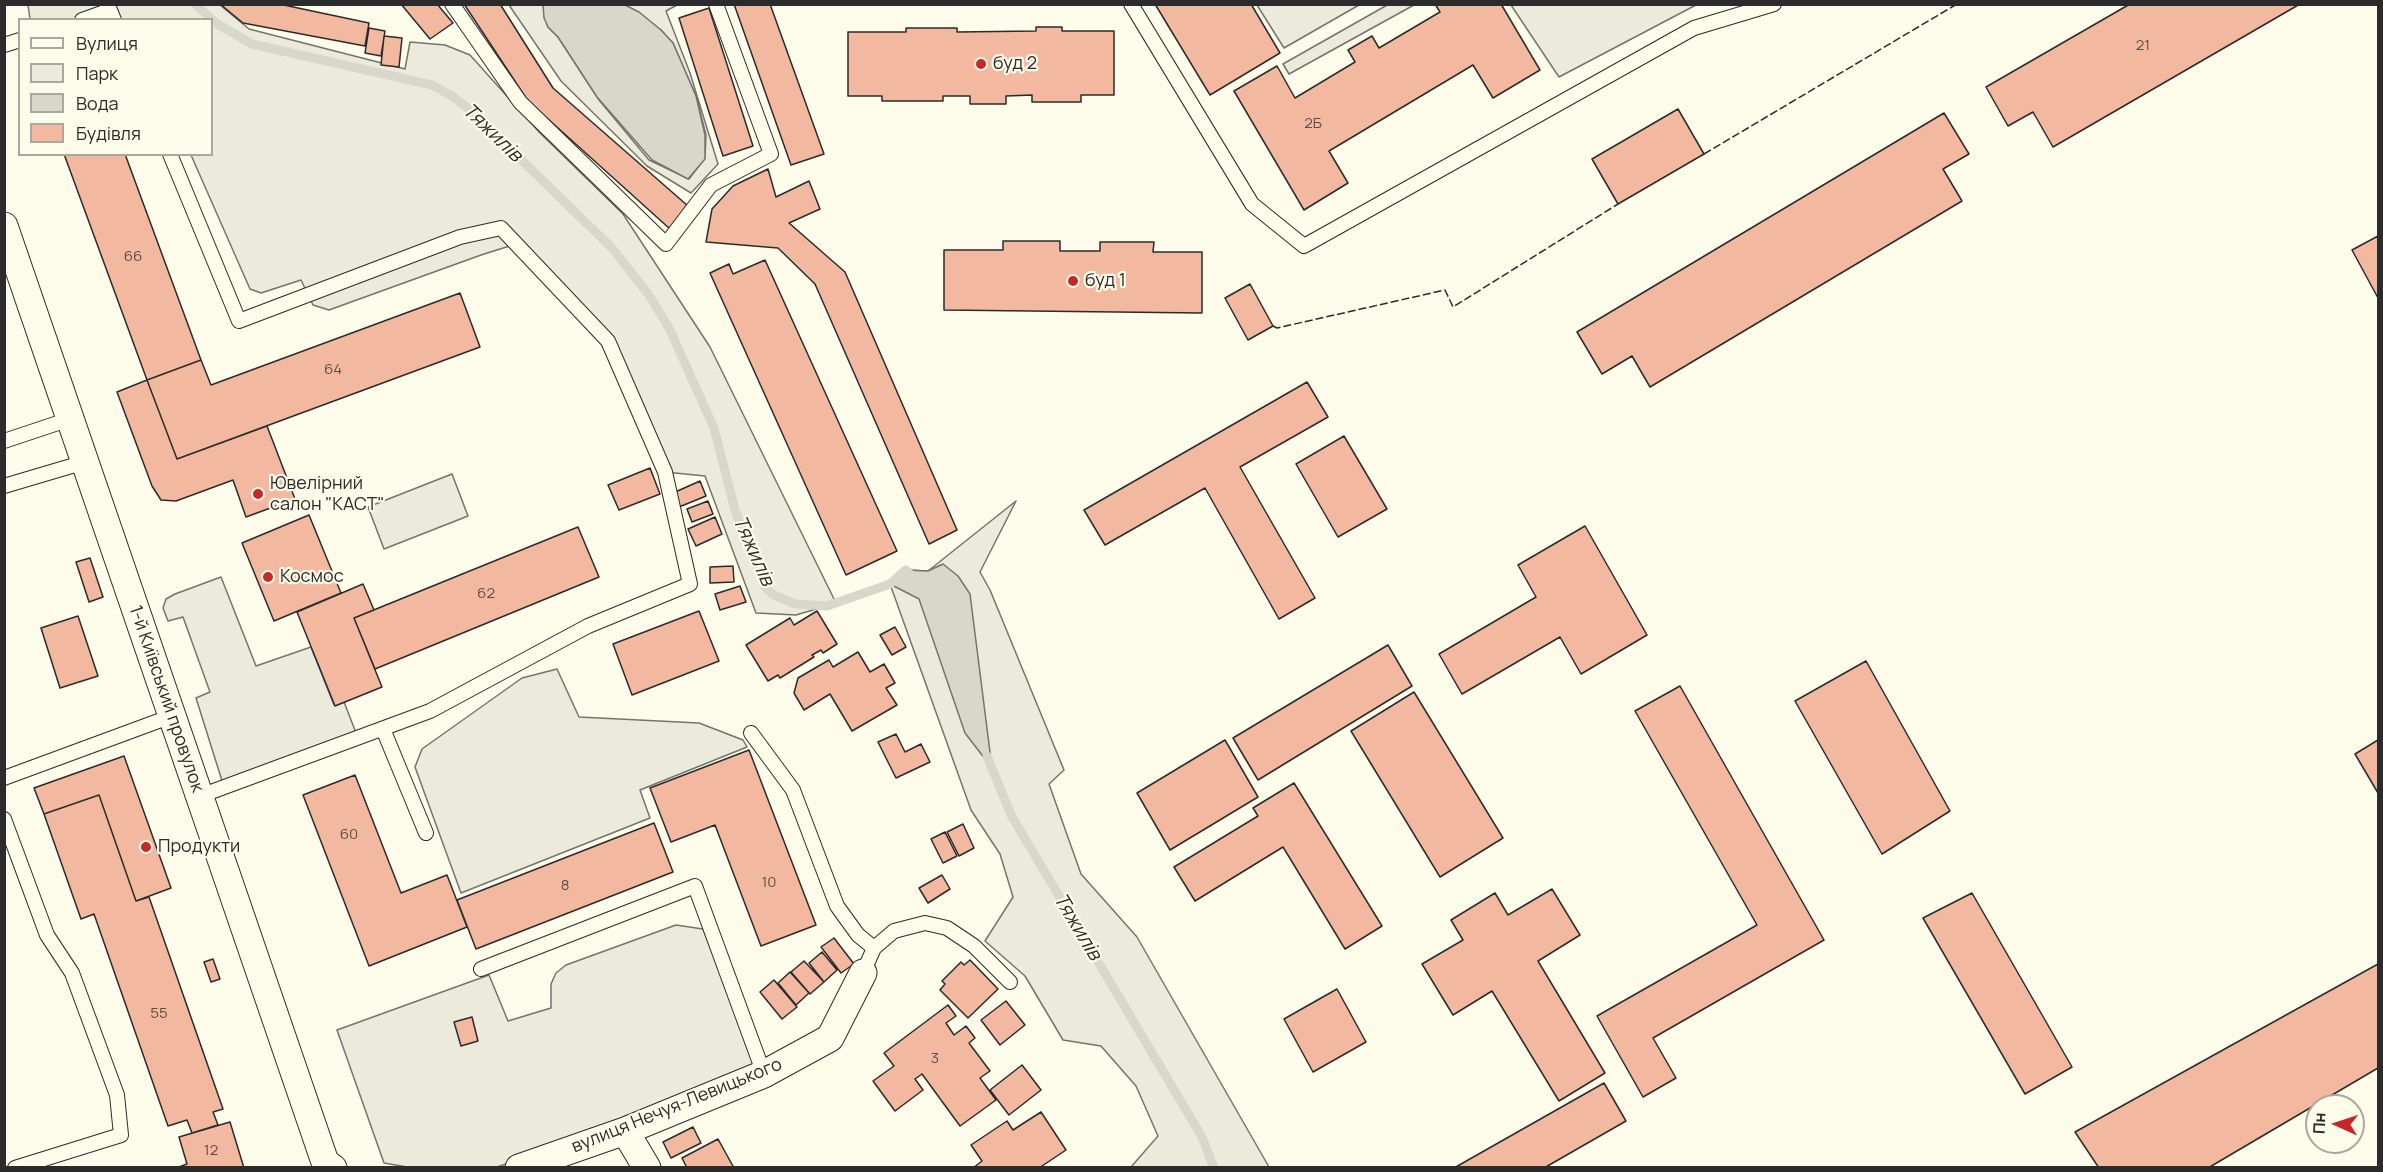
<!DOCTYPE html>
<meta charset="utf-8">
<style>
body{margin:0}
#map{position:relative;width:2383px;height:1172px;overflow:hidden;background:#fdfbea;font-family:Manrope,sans-serif}
canvas{display:block}
.frame{position:absolute;inset:0;border:6px solid #2b2b2b;pointer-events:none}
.legend{position:absolute;left:18px;top:18px;width:195px;height:138px;box-sizing:border-box;background:#fdfbea;border:2px solid #a9a89e;margin:0;padding:8px 10px;list-style:none;font-size:18px;color:#2b2b2b}
.legend li{display:flex;align-items:center;gap:12px;height:30px}
.legend b{width:30px;border:2px solid #a9a89e}
.north{position:absolute;left:2305px;top:1094px;width:60px;height:60px;box-sizing:border-box;background:#fdfbea;border:2px solid #a9a89e;border-radius:50%;rotate:273deg;font-size:16px;font-weight:700;line-height:24px;text-align:center;color:#2b2b2b}
.north::after{content:'';display:block;margin:auto;width:21px;height:27px;background:#c62828;clip-path:polygon(50% 0,100% 100%,50% 72%,0 100%)}
</style>
<div id="map">
<canvas width="2383" height="1172"></canvas>
<div class="frame"></div>
<ul class="legend">
<li><b style="height:8px;background:#fdfbea"></b>Вулиця</li>
<li><b style="height:16px;background:#ecebdb"></b>Парк</li>
<li><b style="height:16px;background:#d8d7c9"></b>Вода</li>
<li><b style="height:16px;background:#f2b8a0"></b>Будівля</li>
</ul>
<div class="north">Пн</div>
</div>
<script>
const ctx = document.querySelector('canvas').getContext('2d');
ctx.lineJoin = 'round';
function paint(path, color) {
  ctx.fillStyle = color;
  ctx.fill(path, 'evenodd');
}
function toPath(rows) {
  const path = new Path2D();
  for (const r of rows) {
    path.moveTo(r[0], r[1]);
    for (let i = 2; i < r.length; i += 2) path.lineTo(r[i], r[i + 1]);
  }
  return path;
}
function stroke(path, color, width, dash) {
  ctx.strokeStyle = color;
  ctx.lineWidth = width;
  ctx.lineCap = dash ? 'butt' : 'round';
  ctx.setLineDash(dash || []);
  ctx.stroke(path);
}
function write(font, color, halo, rows, align = 'center') {
  ctx.font = font + ' Manrope,sans-serif';
  ctx.lineWidth = 4.5;
  ctx.setLineDash([]);
  ctx.textBaseline = 'middle';
  ctx.strokeStyle = halo;
  ctx.fillStyle = color;
  for (const [text, x, y, turn = 0] of rows) {
    ctx.save();
    ctx.translate(x, y);
    ctx.rotate((+turn || 0) * Math.PI / 180);
    ctx.textAlign = isNaN(turn) ? turn : align;
    if (halo) ctx.strokeText(text, 0, 0);
    ctx.fillText(text, 0, 0);
    ctx.restore();
  }
}
const green = toPath([
 [1389,4,1414,5,1289,74,1283,64,1389,4],
 [28,5,220,5,249,29,405,69,410,42,445,45,470,55,540,133,623,214,710,347,836,603,796,615,756,613,705,476,665,472,608,341,516,244,481,255,329,310,313,305,301,280,261,293,250,289,191,155,212,154,212,20,30,19,28,5],
 [509,5,543,5,548,27,558,37,599,100,649,160,689,179,705,158,706,135,696,96,673,43,661,30,625,5,677,5,666,11,690,73,718,164,691,193,647,166,561,81,509,5],
 [1257,5,1359,5,1284,48,1257,5],
 [1511,5,1696,5,1559,77,1511,5],
 [452,474,468,516,384,549,368,507,452,474],
 [1016,501,980,572,990,590,1064,770,1049,784,1081,874,1137,937,1269,1167,1131,1167,1158,1136,1136,1086,1101,1046,1063,1040,1025,976,985,941,1013,897,1000,854,971,810,890,584,906,570,928,571,1016,501],
 [221,577,256,666,311,647,334,705,344,702,358,738,224,787,196,698,210,692,183,617,168,621,163,608,166,599,175,594,221,577],
 [557,669,579,717,699,723,743,740,747,747,640,790,650,818,461,893,415,767,422,749,522,678,557,669],
 [676,925,703,929,755,1061,752,1069,623,1125,497,1167,407,1167,384,1163,337,1030,489,975,508,1021,551,1008,551,984,556,973,566,965,676,925]
]);
paint(green, '#ecebdb');
stroke(green, '#74746e', 1.5);
const water = toPath([
 [543,4,625,5,639,12,661,30,673,43,696,96,705,135,705,159,688,179,652,160,597,97,558,37,548,27,544,18,543,4],
 [943,564,958,576,970,594,992,768,965,733,919,599,890,584,906,570,928,571,943,564]
]);
paint(water, '#d8d7c9');
stroke(water, '#74746e', 1.5);
stroke(toPath([
 [195,4,216,23,252,44,432,85,452,96,468,108,612,248,649,295,669,328,714,428,735,510,765,587,772,594,795,604,827,606,890,584,906,570,913,577],
 [987,756,1011,815,1202,1137,1214,1168]
]), '#d8d7c9', 9);
const building = toPath([
 [220,4,279,4,369,23,365,46,243,23,220,4],
 [401,4,437,4,453,23,430,39,401,4],
 [464,4,500,4,553,88,688,206,670,229,528,101,464,4],
 [734,4,770,4,824,154,791,165,734,4],
 [1155,4,1251,4,1280,53,1210,95,1155,4],
 [1435,4,1501,4,1540,70,1493,98,1473,65,1329,151,1348,183,1304,210,1234,91,1277,66,1295,98,1355,62,1348,50,1372,36,1379,48,1440,12,1435,4],
 [2130,4,2300,4,2053,147,2033,112,2008,126,1986,87,2130,4],
 [709,8,753,146,723,156,679,18,709,8],
 [1036,27,1062,27,1062,31,1114,31,1114,95,1081,95,1081,102,1032,102,1032,95,1006,96,1006,104,970,104,970,96,943,96,943,101,882,101,882,96,848,96,848,32,906,32,906,28,957,28,957,32,1036,31,1036,27],
 [369,28,385,31,381,56,365,53,369,28],
 [384,36,402,38,399,67,381,65,384,36],
 [1678,109,1704,154,1618,204,1592,159,1678,109],
 [1944,113,1969,154,1943,169,1962,201,1650,387,1632,356,1602,374,1577,332,1944,113],
 [64,154,125,154,201,360,147,380,64,154],
 [768,169,776,197,809,181,820,209,789,223,845,272,957,530,929,544,815,284,778,248,706,242,712,209,733,186,768,169],
 [2378,236,2378,298,2352,250,2378,236],
 [1003,241,1060,241,1060,251,1100,251,1100,242,1154,242,1153,252,1202,252,1202,313,944,310,944,250,1003,250,1003,241],
 [765,260,897,551,846,575,710,273,729,264,733,274,765,260],
 [1250,284,1273,326,1248,340,1225,298,1250,284],
 [460,293,480,347,177,459,147,380,201,360,211,385,460,293],
 [147,380,177,459,267,426,295,499,246,517,233,480,176,501,161,500,152,486,117,392,147,380],
 [1307,382,1328,417,1240,467,1315,598,1279,619,1205,488,1105,545,1084,510,1307,382],
 [1344,436,1387,509,1338,537,1296,464,1344,436],
 [650,468,660,494,619,510,608,485,650,468],
 [700,481,706,496,679,507,673,493,700,481],
 [708,501,713,514,692,522,687,509,708,501],
 [309,515,341,593,274,621,242,543,309,515],
 [715,517,722,534,696,546,688,529,715,517],
 [1585,526,1647,635,1581,674,1560,637,1462,694,1439,654,1536,597,1518,565,1585,526],
 [578,527,599,577,375,669,354,618,578,527],
 [90,558,103,597,89,602,76,562,90,558],
 [733,566,734,582,710,583,710,567,733,566],
 [363,584,374,610,354,618,382,687,335,706,297,612,363,584],
 [740,586,746,602,720,610,715,594,740,586],
 [699,611,719,661,632,695,613,644,699,611],
 [817,611,837,644,823,653,821,650,812,655,814,657,780,678,778,675,768,681,746,645,790,618,794,625,817,611],
 [78,616,98,676,60,688,41,628,78,616],
 [895,627,906,647,892,655,880,635,895,627],
 [1388,645,1412,686,1258,780,1233,738,1388,645],
 [858,652,870,672,884,664,895,683,886,688,897,705,852,731,830,694,804,710,794,693,798,678,829,660,833,667,858,652],
 [1866,661,1950,811,1882,854,1795,701,1866,661],
 [1680,686,1824,940,1653,1038,1676,1078,1643,1097,1597,1016,1757,925,1635,711,1680,686],
 [1414,692,1503,838,1440,877,1351,731,1414,692],
 [896,734,905,752,921,744,930,762,896,778,878,742,896,734],
 [1225,740,1258,797,1170,850,1137,793,1225,740],
 [2378,740,2378,793,2355,754,2378,740],
 [749,750,816,925,761,946,715,825,671,842,650,788,749,750],
 [124,756,171,888,136,901,99,795,44,814,34,788,124,756],
 [355,775,401,893,447,875,467,927,369,966,303,795,355,775],
 [1294,783,1382,926,1345,949,1283,847,1195,901,1174,867,1258,816,1253,808,1294,783],
 [99,795,136,901,149,897,223,1109,213,1112,218,1125,192,1133,187,1120,168,1126,94,914,81,919,44,814,99,795],
 [654,823,673,872,476,949,457,900,654,823],
 [963,824,974,848,959,856,947,832,963,824],
 [945,832,957,856,943,863,931,839,945,832],
 [942,875,950,889,928,903,919,888,942,875],
 [1552,889,1580,935,1538,961,1605,1073,1559,1101,1492,991,1453,1015,1422,964,1463,940,1451,920,1495,893,1508,915,1552,889],
 [1972,893,2072,1067,2025,1094,1923,918,1972,893],
 [834,938,854,964,841,973,821,947,834,938],
 [822,952,837,970,824,982,809,963,822,952],
 [213,959,220,979,211,982,204,962,213,959],
 [970,960,998,989,968,1018,940,990,945,984,942,981,961,962,964,965,970,960],
 [804,961,824,982,810,994,791,972,804,961],
 [2378,964,2378,1068,2208,1168,2099,1168,2075,1132,2378,964],
 [790,972,809,993,796,1005,778,983,790,972],
 [774,980,797,1007,782,1019,760,992,774,980],
 [1337,989,1366,1042,1313,1072,1284,1019,1337,989],
 [1006,1001,1025,1025,1000,1045,981,1020,1006,1001],
 [948,1005,956,1016,946,1023,954,1035,966,1026,975,1038,969,1043,990,1071,980,1078,996,1100,960,1126,922,1074,915,1079,923,1090,895,1111,873,1081,894,1066,884,1053,948,1005],
 [472,1017,478,1041,461,1046,454,1022,472,1017],
 [1022,1065,1041,1090,1009,1115,990,1090,1022,1065],
 [1604,1083,1626,1121,1544,1168,1454,1168,1604,1083],
 [1041,1112,1066,1150,1039,1168,973,1168,982,1161,971,1145,1007,1121,1013,1130,1041,1112],
 [230,1122,244,1168,176,1168,187,1164,179,1137,230,1122],
 [693,1127,701,1143,671,1158,663,1142,693,1127],
 [718,1139,734,1168,687,1168,682,1158,718,1139]
]);
paint(building, '#f2b8a0');
stroke(building, '#2b2b2b', 1.5);
const lane = toPath([
 [452,4,520,102,666,244,711,185,771,154,716,4],
 [1131,4,1252,204,1304,246,1694,28,1774,4],
 [82,20,110,10,114,20],
 [4,45,20,40],
 [170,154,239,321,460,237,501,228,608,341,665,472,690,584,588,626,430,711,200,796],
 [4,441,70,419],
 [4,486,85,462],
 [383,729,426,833],
 [751,733,793,790,837,906,858,935,874,948,863,973],
 [4,778,172,716],
 [4,819,47,935,72,973,117,1095,121,1135,15,1168],
 [874,948,894,931,925,923,947,928,974,946,1010,982],
 [481,969,695,886,764,1074]
]);
const street = toPath([
 [4,226,325,1162,333,1168],
 [625,1131,647,1168],
 [519,1168,625,1131,764,1074,830,1038,863,973]
]);
stroke(lane, '#2b2b2b', 16);
stroke(street, '#2b2b2b', 29);
stroke(lane, '#fdfbea', 14);
stroke(street, '#fdfbea', 27);
stroke(toPath([
 [1704,154,1957,4],
 [1273,326,1277,328,1445,290,1453,307,1618,204]
]), '#2b2b2b', 1.5, [8, 3]);
for (const [x, y, r, color] of [
 [981,64,6,"#c62828"],
 [1073,281,6,"#c62828"],
 [258,494,6,"#c62828"],
 [268,577,6,"#c62828"],
 [146,847,6,"#c62828"]
]) {
  const dot = new Path2D();
  dot.arc(x, y, r, 0, 2 * Math.PI);
  ctx.fillStyle = color;
  ctx.fill(dot);
  stroke(dot, '#fdfbea', 2);
}
write('15px', '#5d4e48', null, [
 ["21",2143,46],
 ["2Б",1313,124],
 ["66",133,257],
 ["64",333,370],
 ["62",486,594],
 ["60",349,835],
 ["10",769,883],
 ["8",565,886],
 ["55",159,1014],
 ["3",935,1059],
 ["12",211,1151]
]);
write('18px', '#2b2b2b', '#fdfbea', [
 ["буд 2",993,64],
 ["буд 1",1085,281],
 ["Ювелірний",270,484],
 ["салон \"КАСТ\"",270,505],
 ["Космос",280,577],
 ["Продукти",158,847]
], 'left');
write('18px', '#2b2b2b', '#fdfbea', [
 ["1-й Київський провулок",166,699,71],
 ["вулиця Нечуя-Левицького",677,1106,-22]
]);
write('italic 20px', '#2b2b2b', '#fdfbea', [
 ["Тяжилів",492,133,44],
 ["Тяжилів",753,551,66],
 ["Тяжилів",1077,927,59]
]);
</script>
